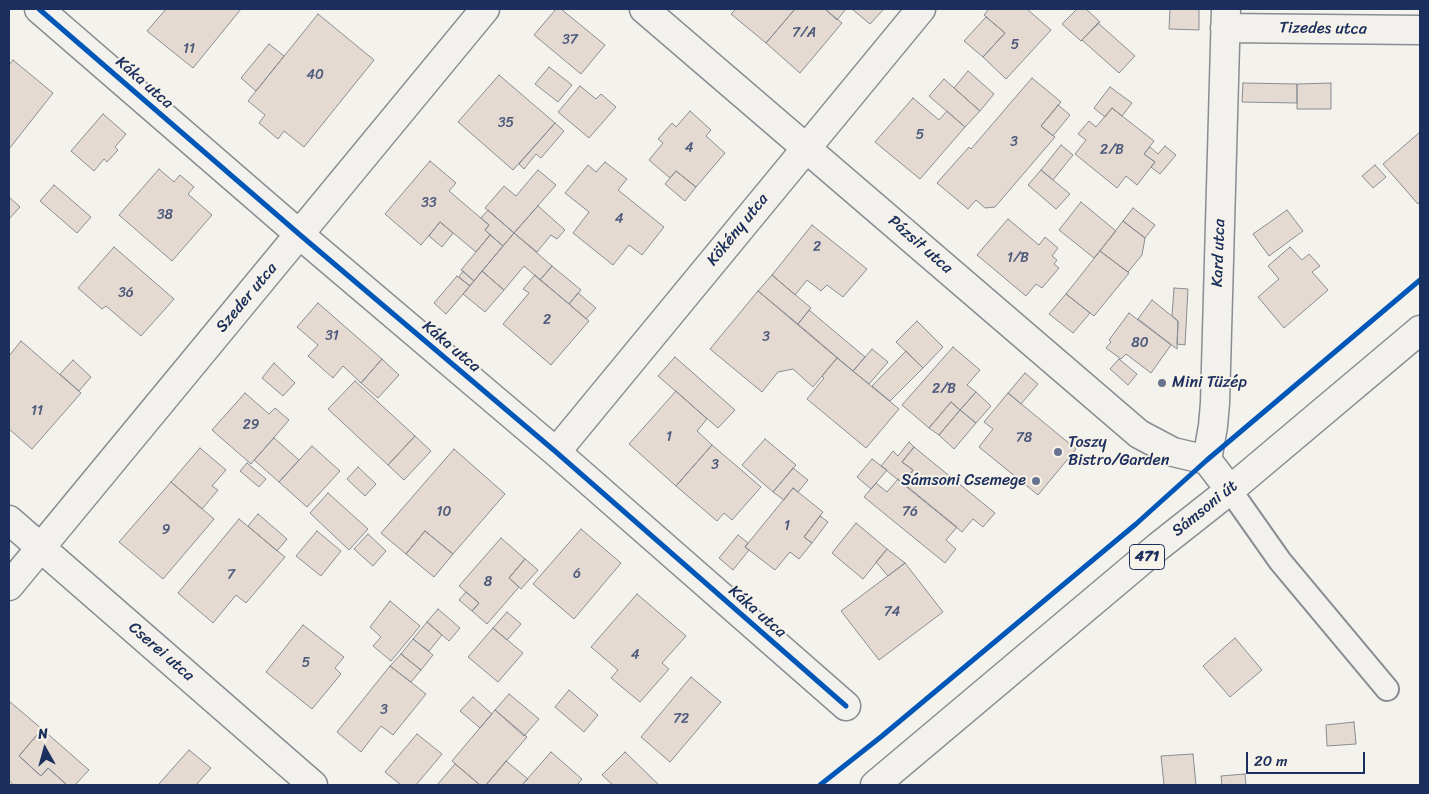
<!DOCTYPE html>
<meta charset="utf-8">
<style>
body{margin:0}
#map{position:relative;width:1429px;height:794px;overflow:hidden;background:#f4f2ec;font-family:Sriracha,sans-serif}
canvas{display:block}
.frame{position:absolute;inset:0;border:10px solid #1b2f5e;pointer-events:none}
.north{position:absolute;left:20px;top:724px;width:50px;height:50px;-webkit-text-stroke:4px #f7f3e8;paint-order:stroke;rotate:353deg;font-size:14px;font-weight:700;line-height:20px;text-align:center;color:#1b2f5e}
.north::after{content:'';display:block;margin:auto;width:18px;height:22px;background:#1b2f5e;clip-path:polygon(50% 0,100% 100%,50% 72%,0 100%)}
.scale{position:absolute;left:1246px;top:752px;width:119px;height:22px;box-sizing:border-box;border:2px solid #1b2f5e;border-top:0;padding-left:6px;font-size:15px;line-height:18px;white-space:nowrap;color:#1b2f5e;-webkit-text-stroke:4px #f7f3e8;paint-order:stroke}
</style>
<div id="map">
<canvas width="1429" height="794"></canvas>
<div class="frame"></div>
<div class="north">N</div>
<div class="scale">20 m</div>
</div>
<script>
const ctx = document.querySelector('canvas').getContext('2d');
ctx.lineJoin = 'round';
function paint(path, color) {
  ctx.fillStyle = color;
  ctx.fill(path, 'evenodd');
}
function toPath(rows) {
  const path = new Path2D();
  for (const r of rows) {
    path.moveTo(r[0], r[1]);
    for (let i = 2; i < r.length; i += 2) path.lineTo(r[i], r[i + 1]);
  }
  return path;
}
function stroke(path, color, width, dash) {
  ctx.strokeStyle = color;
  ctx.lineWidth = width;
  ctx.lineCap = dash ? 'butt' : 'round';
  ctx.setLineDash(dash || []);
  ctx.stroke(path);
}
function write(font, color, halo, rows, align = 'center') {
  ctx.font = font + ' Sriracha,sans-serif';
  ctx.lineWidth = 4;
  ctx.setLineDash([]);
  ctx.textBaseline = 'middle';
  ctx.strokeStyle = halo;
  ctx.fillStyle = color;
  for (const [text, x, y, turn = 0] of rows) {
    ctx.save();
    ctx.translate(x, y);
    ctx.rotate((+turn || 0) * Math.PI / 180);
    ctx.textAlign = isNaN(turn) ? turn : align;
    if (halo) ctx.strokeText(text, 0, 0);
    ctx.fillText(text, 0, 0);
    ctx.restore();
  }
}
const building = toPath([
 [166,9,241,9,193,68,147,31,166,9],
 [556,9,561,9,605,45,581,74,534,35,556,9],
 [736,9,795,9,766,43,731,14,736,9],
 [795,9,825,9,842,23,800,73,766,43,795,9],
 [825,9,846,9,837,20,825,9],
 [852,9,882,9,883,10,870,24,852,9],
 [989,9,1027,9,1051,30,1006,79,983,57,1005,33,984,15,989,9],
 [1077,9,1086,9,1100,22,1081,41,1062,24,1077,9],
 [1170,9,1199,9,1199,30,1169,29,1170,9],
 [318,14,374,60,304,147,284,131,278,139,259,123,265,115,248,101,318,14],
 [986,17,1005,33,983,57,964,41,986,17],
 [1098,23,1135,56,1119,73,1082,40,1098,23],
 [269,44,284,56,256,91,241,78,269,44],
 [13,60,53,93,9,149,9,65,13,60],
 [549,67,572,85,558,102,535,84,549,67],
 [968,71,994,94,980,111,954,88,968,71],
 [499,75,555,123,513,170,458,122,499,75],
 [1032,78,1061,102,1041,126,1055,137,995,207,985,208,976,200,968,209,937,183,969,147,971,149,1032,78],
 [944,79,980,111,965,127,929,96,944,79],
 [1243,83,1297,84,1297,103,1242,102,1243,83],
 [1331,83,1331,109,1297,109,1297,84,1331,83],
 [580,86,596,99,601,94,616,107,589,138,558,112,580,86],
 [1110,87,1132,103,1122,116,1112,108,1105,117,1094,108,1110,87],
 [913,98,939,120,947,111,965,127,920,179,875,142,913,98],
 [1058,105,1070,115,1053,136,1041,126,1058,105],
 [1112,108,1154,141,1144,154,1155,162,1137,185,1126,176,1117,188,1075,154,1086,140,1078,134,1089,121,1096,127,1112,108],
 [690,111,711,130,706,136,725,153,696,187,676,171,670,178,649,160,663,143,658,139,672,123,676,127,690,111],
 [103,114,126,134,115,147,118,150,107,162,104,159,94,171,71,151,103,114],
 [555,123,564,131,541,158,536,154,524,169,519,164,555,123],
 [1420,132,1420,201,1418,204,1383,164,1420,132],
 [1061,145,1073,155,1053,180,1041,170,1061,145],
 [1165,146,1176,155,1160,174,1151,167,1155,162,1144,154,1150,147,1158,154,1165,146],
 [430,161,456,183,449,191,489,225,485,230,490,235,476,252,440,222,421,245,385,214,430,161],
 [605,162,627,179,618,190,664,227,642,255,629,245,613,265,573,233,589,212,565,193,588,165,596,172,605,162],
 [1375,165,1386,177,1373,188,1362,176,1375,165],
 [159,169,174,182,180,175,194,187,188,194,212,215,172,261,119,215,159,169],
 [538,170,556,185,514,233,485,208,504,186,516,196,538,170],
 [1041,170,1070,194,1056,209,1028,185,1041,170],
 [676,171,696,187,685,201,665,184,676,171],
 [54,185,91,217,77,233,40,201,54,185],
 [9,197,20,207,9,219,9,197],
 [1081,202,1116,231,1094,258,1059,230,1081,202],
 [538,206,565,230,557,239,551,235,537,252,514,233,538,206],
 [1133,208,1155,225,1145,238,1123,221,1133,208],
 [488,210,514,233,503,246,485,230,489,225,481,218,488,210],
 [1287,210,1303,231,1269,256,1253,234,1287,210],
 [1008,219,1039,245,1045,237,1058,248,1052,256,1057,260,1054,264,1059,268,1042,288,1036,284,1026,296,977,255,1008,219],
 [1123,221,1145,238,1142,255,1128,272,1100,251,1123,221],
 [440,222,453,233,442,247,429,236,440,222],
 [812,225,867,269,843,297,827,285,821,291,807,280,795,295,772,275,812,225],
 [514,233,552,266,540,280,524,266,504,290,482,271,514,233],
 [490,235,503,246,474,281,461,270,490,235],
 [114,247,174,299,141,336,106,306,102,309,78,288,114,247],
 [1290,247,1302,260,1309,254,1320,266,1312,272,1328,290,1284,328,1258,297,1279,279,1268,266,1290,247],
 [1100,251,1129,273,1094,316,1066,294,1100,251],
 [552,266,581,290,569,304,540,280,552,266],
 [463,271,474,281,470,286,459,277,463,271],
 [482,271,504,290,485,312,463,294,482,271],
 [535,275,589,321,551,365,503,324,529,293,523,289,535,275],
 [772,275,811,308,798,324,758,291,772,275],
 [457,276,470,286,446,314,434,303,457,276],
 [1174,288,1188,289,1185,345,1177,344,1178,321,1172,316,1174,288],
 [758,291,837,358,813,387,793,369,778,372,762,392,710,349,758,291],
 [578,293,596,308,586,319,569,304,578,293],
 [1066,294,1090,313,1073,333,1049,314,1066,294],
 [1152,300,1178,321,1177,349,1138,319,1152,300],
 [318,303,382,359,361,383,343,366,333,378,308,356,318,345,297,327,318,303],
 [809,310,865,357,853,371,798,324,809,310],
 [1129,313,1171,345,1151,373,1126,354,1121,359,1106,348,1111,342,1109,340,1129,313],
 [917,321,943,347,923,368,896,342,917,321],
 [21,341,81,393,32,449,9,429,9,356,21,341],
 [953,347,980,370,967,385,976,392,960,410,951,402,929,428,902,405,953,347],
 [872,349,888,362,869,384,853,371,872,349],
 [906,351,923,368,890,401,872,386,906,351],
 [675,357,735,410,718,428,658,376,675,357],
 [837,358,899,409,866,448,807,399,824,378,822,376,837,358],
 [382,359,399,375,378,398,361,383,382,359],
 [1119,359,1137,374,1128,385,1110,369,1119,359],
 [73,360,91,377,79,391,60,374,73,360],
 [274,363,295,383,283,396,262,378,274,363],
 [1025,373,1038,384,1021,404,1008,393,1025,373],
 [355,381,415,436,388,465,328,409,355,381],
 [676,391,707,419,697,431,712,445,676,486,629,444,676,391],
 [976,392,991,406,976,423,960,410,976,392],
 [245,393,269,414,275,408,289,420,251,464,212,430,245,393],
 [1008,393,1076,449,1038,495,979,447,993,429,984,422,1008,393],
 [951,402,960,410,939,435,929,428,951,402],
 [960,410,976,423,954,449,939,435,960,410],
 [415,436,431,451,404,480,388,465,415,436],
 [274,438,299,460,279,482,254,460,274,438],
 [765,439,796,465,773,492,742,465,765,439],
 [909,442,914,447,902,462,913,470,903,484,881,466,893,451,898,456,909,442],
 [712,445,761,487,732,520,724,513,717,521,676,486,712,445],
 [312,446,340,471,307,507,279,482,312,446],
 [914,447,995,513,983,527,973,519,962,532,903,484,913,470,902,462,914,447],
 [200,448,226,470,212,486,218,490,202,509,171,482,200,448],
 [454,449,505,494,453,554,425,531,406,554,381,533,454,449],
 [872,459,887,470,871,489,857,477,872,459],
 [247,463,266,479,259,487,240,471,247,463],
 [358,467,376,484,365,496,347,479,358,467],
 [793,468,808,480,798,492,793,488,784,500,773,492,793,468],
 [898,479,957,527,946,540,956,549,945,563,864,497,876,483,887,492,898,479],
 [171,482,214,519,163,579,119,542,171,482],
 [793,488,823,512,804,537,812,543,799,559,790,552,775,570,745,547,793,488],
 [328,493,368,529,349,550,310,513,328,493],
 [258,514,287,539,277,551,248,526,258,514],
 [820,516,828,522,812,543,804,537,820,516],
 [239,519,285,557,246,603,236,595,213,623,178,593,239,519],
 [856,523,887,549,863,579,832,553,856,523],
 [581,529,621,563,574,619,533,584,581,529],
 [317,531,341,551,321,576,296,556,317,531],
 [425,531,453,554,434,577,406,554,425,531],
 [368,534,386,551,373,566,354,549,368,534],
 [738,535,748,543,745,547,749,550,733,570,719,558,738,535],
 [501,538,525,559,509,578,519,587,487,624,472,611,479,603,459,586,501,538],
 [887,549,905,563,888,576,876,562,887,549],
 [525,559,538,570,521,589,509,578,525,559],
 [905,563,943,612,879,660,841,611,905,563],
 [466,592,479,603,472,611,459,600,466,592],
 [637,594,686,636,662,663,669,669,640,702,611,678,618,670,591,647,637,594],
 [390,601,420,626,391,661,373,646,381,637,370,627,390,601],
 [438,609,460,628,449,641,427,622,438,609],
 [507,612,521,624,507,640,493,628,507,612],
 [427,622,442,635,429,651,413,639,427,622],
 [303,625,344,657,335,668,341,674,312,709,266,672,303,625],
 [493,628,523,653,498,682,468,657,493,628],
 [1235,638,1262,670,1230,697,1203,666,1235,638],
 [413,639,433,655,421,670,401,654,413,639],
 [401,654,421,670,411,682,390,666,401,654],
 [390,666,426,694,393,735,381,726,361,752,337,732,390,666],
 [691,677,721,702,670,762,641,737,691,677],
 [569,690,598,715,584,732,555,707,569,690],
 [509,694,539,719,524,736,495,710,509,694],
 [473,697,492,714,480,728,460,711,473,697],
 [9,701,42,729,19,756,41,776,48,768,67,785,14,785,9,781,9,701],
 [495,710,527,737,486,785,480,785,452,761,495,710],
 [1354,722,1356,744,1327,746,1326,725,1354,722],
 [42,729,89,770,75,785,67,785,48,768,41,776,19,756,42,729],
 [417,734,442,754,416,785,401,785,385,772,417,734],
 [189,750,211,768,196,785,158,785,189,750],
 [551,752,582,779,577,785,522,785,551,752],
 [625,752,659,785,613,785,602,775,625,752],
 [1193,754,1196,785,1164,785,1161,756,1193,754],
 [506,761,528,779,522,785,486,785,506,761],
 [455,764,480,785,437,785,455,764],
 [1245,774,1246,785,1222,785,1221,776,1245,774]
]);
paint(building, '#e5dad2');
stroke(building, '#898c92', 1);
const lane = toPath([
 [1230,490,1280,561,1387,689]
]);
const street = toPath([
 [39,9,299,234,556,452,846,706],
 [644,9,1139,434,1173,452,1207,460],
 [1226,9,1215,403,1213,426,1207,460,1230,490],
 [1225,28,1420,30],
 [556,452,921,9],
 [9,520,313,785],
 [9,586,485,9]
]);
const primary = toPath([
 [875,785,1159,546,1230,490,1420,330]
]);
stroke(lane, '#898c92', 26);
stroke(street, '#898c92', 31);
stroke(primary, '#898c92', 31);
stroke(lane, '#f2f1ed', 22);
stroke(street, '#f2f1ed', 28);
stroke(primary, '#f2f1ed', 28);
stroke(toPath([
 [39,9,299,234,556,452,846,706],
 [820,785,882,736,1136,524,1207,460,1420,280]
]), '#0057b8', 5);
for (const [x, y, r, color] of [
 [1162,383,5,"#677390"],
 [1058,452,5,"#677390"],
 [1036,481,5,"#677390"]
]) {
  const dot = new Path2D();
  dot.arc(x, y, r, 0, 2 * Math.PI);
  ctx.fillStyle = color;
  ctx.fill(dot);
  stroke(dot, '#f7f3e8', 2);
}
write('14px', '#4e5a7b', null, [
 ["7/A",804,33],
 ["37",570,40],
 ["5",1015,45],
 ["11",189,49],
 ["40",315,75],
 ["35",506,123],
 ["5",920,135],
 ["3",1014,142],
 ["4",689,148],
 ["2/B",1112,150],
 ["33",429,203],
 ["38",165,215],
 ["4",619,219],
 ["2",817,247],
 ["1/B",1018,258],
 ["36",126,293],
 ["2",547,320],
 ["31",332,336],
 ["3",766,337],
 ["80",1140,343],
 ["2/B",944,389],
 ["11",37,411],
 ["29",251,425],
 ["1",669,437],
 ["78",1024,438],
 ["3",715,465],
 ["10",444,512],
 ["76",910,512],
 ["1",787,526],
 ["9",166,530],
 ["6",577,574],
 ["7",231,575],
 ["8",488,582],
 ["74",892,612],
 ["4",635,655],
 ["5",306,663],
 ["3",384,710],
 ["72",681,719]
]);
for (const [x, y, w] of [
 [1147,557,35]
]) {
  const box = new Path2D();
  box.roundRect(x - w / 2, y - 12.5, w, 25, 4);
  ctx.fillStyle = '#f7f3e8';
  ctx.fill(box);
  stroke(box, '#1b2f5e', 1);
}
write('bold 15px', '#1b2f5e', null, [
 ["471",1147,557]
]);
write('16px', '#1b2f5e', '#f7f3e8', [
 ["Tizedes utca",1323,29,1],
 ["Káka utca",144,83,41],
 ["Kökény utca",738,230,-51],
 ["Pázsit utca",920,245,41],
 ["Kard utca",1219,253,-88],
 ["Szeder utca",247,298,-50],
 ["Káka utca",451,347,40],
 ["Sámsoni út",1205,509,-39],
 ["Káka utca",757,612,41],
 ["Cserei utca",161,652,41]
]);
write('16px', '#1b2f5e', '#f7f3e8', [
 ["Mini Tüzép",1172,383],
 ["Toszy",1068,443],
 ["Bistro/Garden",1068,461],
 ["Sámsoni Csemege",1026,481,"right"]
], 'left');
</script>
